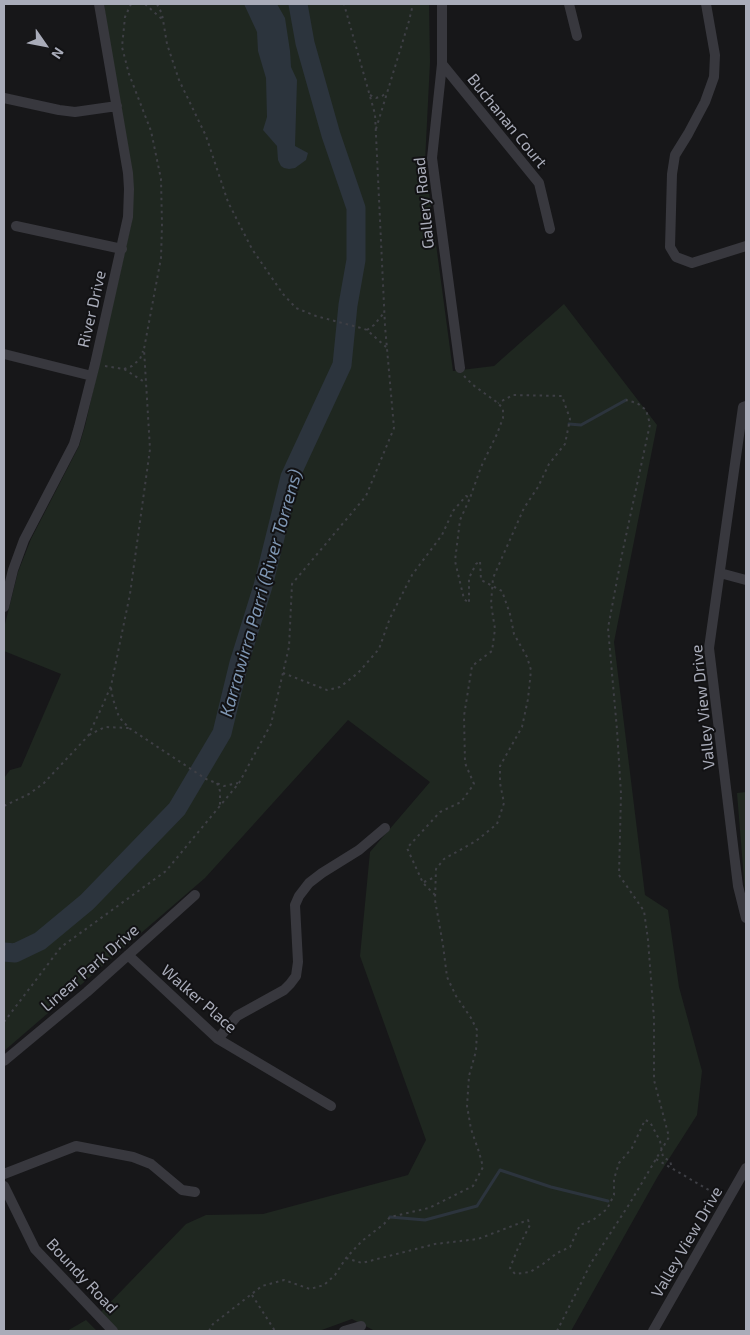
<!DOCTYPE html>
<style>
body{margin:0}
#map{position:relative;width:750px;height:1335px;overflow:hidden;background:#171719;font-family:"Exo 2",sans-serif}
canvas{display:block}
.frame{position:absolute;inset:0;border:5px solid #a9acb9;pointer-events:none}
.north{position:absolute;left:20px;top:20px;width:50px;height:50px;-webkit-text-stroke:4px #121214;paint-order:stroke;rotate:123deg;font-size:14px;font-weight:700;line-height:20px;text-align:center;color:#a9acb9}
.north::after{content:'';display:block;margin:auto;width:18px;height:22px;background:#a9acb9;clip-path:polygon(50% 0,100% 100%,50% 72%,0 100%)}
</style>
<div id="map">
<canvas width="750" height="1335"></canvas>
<div class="frame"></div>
<div class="north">N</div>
</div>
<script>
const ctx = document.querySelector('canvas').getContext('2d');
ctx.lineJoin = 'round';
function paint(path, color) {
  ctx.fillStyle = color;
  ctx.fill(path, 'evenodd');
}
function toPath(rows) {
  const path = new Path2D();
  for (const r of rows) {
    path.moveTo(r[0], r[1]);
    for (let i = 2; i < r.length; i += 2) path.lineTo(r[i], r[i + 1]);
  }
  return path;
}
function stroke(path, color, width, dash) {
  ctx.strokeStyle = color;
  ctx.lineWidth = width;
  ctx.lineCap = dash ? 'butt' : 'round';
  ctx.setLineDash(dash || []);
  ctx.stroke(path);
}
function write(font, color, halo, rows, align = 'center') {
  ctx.font = font + ' "Exo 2",sans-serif';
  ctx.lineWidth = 4;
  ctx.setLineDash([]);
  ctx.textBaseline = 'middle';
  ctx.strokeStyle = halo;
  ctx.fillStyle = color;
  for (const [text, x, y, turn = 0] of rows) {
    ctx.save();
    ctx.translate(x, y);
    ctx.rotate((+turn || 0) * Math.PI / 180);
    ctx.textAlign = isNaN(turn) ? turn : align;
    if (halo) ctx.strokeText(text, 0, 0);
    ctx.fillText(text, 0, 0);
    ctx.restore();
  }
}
paint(toPath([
 [104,4,429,4,430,62,425,162,453,371,494,366,564,304,657,425,614,642,645,895,668,910,679,987,702,1071,697,1115,658,1176,571,1331,375,1331,352,1319,319,1331,118,1331,100,1313,186,1224,206,1215,263,1214,408,1175,426,1140,360,956,370,852,430,782,348,720,205,878,4,1051,4,778,10,770,21,767,61,674,4,651,4,628,18,572,31,539,79,446,85,426,132,220],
 [746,792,746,892,745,892,737,793],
 [86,1320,97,1331,67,1331]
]), '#1f2720');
paint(toPath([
 [244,4,277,4,285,18,290,51,291,67,297,80,295,146,308,153,306,160,295,168,289,169,284,168,281,166,278,160,277,146,263,130,267,117,266,78,258,51,257,32]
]), '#2c343d');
stroke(toPath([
 [569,424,581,425,626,400],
 [390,1217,425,1220,477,1206,500,1170,551,1187,608,1201]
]), '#2c343d', 3);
stroke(toPath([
 [4,952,15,953,40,941,87,902,177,809,222,733,239,663,263,586,290,477,342,365,348,305,356,260,356,208,331,135,305,43,298,4]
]), '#2c343d', 19);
stroke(toPath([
 [145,4,163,20],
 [157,4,162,14,167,44,179,80,206,136,228,202,252,249,283,294,296,308,316,316,361,328,367,330,386,347],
 [370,95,376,98,382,96,387,93],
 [376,129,409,21,413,4],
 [367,330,374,325,383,314],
 [105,366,124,369,146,383],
 [124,369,132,366,140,359,143,351],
 [464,376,473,385,498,403,503,409,503,418,497,434,481,467,470,498],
 [111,688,113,699,119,717,129,728,206,779,224,786,238,783],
 [89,735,105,727,129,728],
 [217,783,220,791,220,805],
 [4,806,29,794,44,783,88,736,101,709,111,686,130,594,150,449,144,349,161,258,162,225,161,179,151,131,129,74,122,47,125,17,131,4],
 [424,882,435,877],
 [435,895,423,883,407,848,440,812,461,802,474,784,465,763,464,716,472,666,492,651,495,629,491,604,493,578,524,508,538,487,549,464,565,444,570,419,562,396,513,395,498,403],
 [4,1022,61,947,166,871,239,783,271,724,289,647,292,584,366,496,394,428,385,326,375,114,344,4],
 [656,1159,719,1196],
 [346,1258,362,1263,435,1244,478,1239,528,1220,530,1225,518,1248,510,1268,515,1274,530,1272,543,1264,557,1253,570,1247,580,1225,593,1220,607,1209,614,1195,614,1179,619,1163,632,1148,645,1120,650,1122,660,1141,663,1157,670,1161,672,1168],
 [252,1295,275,1331],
 [209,1331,213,1324,262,1286,284,1280,310,1289,324,1285,335,1275,346,1258,362,1241,384,1224,390,1217,429,1208,473,1186,483,1167,479,1152,471,1129,467,1106,469,1076,476,1051,477,1030,471,1018,456,996,447,977,443,945,435,900,436,869,444,859,476,841,497,824,504,803,500,783,500,766,522,727,528,699,531,670,527,657,514,634,510,614,502,591,481,580,480,561,476,564,469,578,469,603,464,599,455,561,460,520,470,498,466,496,453,511,442,535,412,575,390,618,379,649,358,673,340,687,327,690,283,673],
 [557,1331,591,1263,630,1203,669,1137,654,1080,654,1019,648,940,644,911,619,875,621,794,617,730,608,628,621,559,650,424,646,410,637,403,626,400]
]), '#3e3f45', 2, [2.5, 4]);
stroke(toPath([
 [442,4,442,64,432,158,460,368],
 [569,4,577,36],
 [706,4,715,55,714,77,705,102,688,134,675,155,672,174,670,247,676,257,692,263,746,246],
 [442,64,539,183,550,229],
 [4,98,59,110,75,112,117,106],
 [16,226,122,249],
 [4,354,92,376],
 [746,406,743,407,709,648,738,886,746,918],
 [720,573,746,580],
 [4,607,13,570,24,540,74,444,79,427,95,364,128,217,129,189,128,173,99,4],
 [128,955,218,1039,331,1106],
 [218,1039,237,1016,284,990,290,984,296,976,298,962,295,905,299,896,309,883,322,873,359,850,385,828],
 [4,1061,87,992,195,895],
 [4,1174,76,1146,133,1157,151,1164,182,1190,195,1192],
 [4,1186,35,1249,113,1331],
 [344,1331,361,1326],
 [653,1331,746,1168]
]), '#38383e', 10);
write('16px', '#a9acb9', '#121214', [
 ["Buchanan Court",507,121,51],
 ["Gallery Road",424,203,-96],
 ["River Drive",92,309,-77],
 ["Valley View Drive",703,707,-96],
 ["Linear Park Drive",90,968,-41],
 ["Walker Place",199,999,41],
 ["Valley View Drive",687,1242,-60],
 ["Boundy Road",82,1276,47]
]);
write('italic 18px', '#7f97b4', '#121214', [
 ["Karrawirra Parri (River Torrens)",261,593,-74]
]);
</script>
